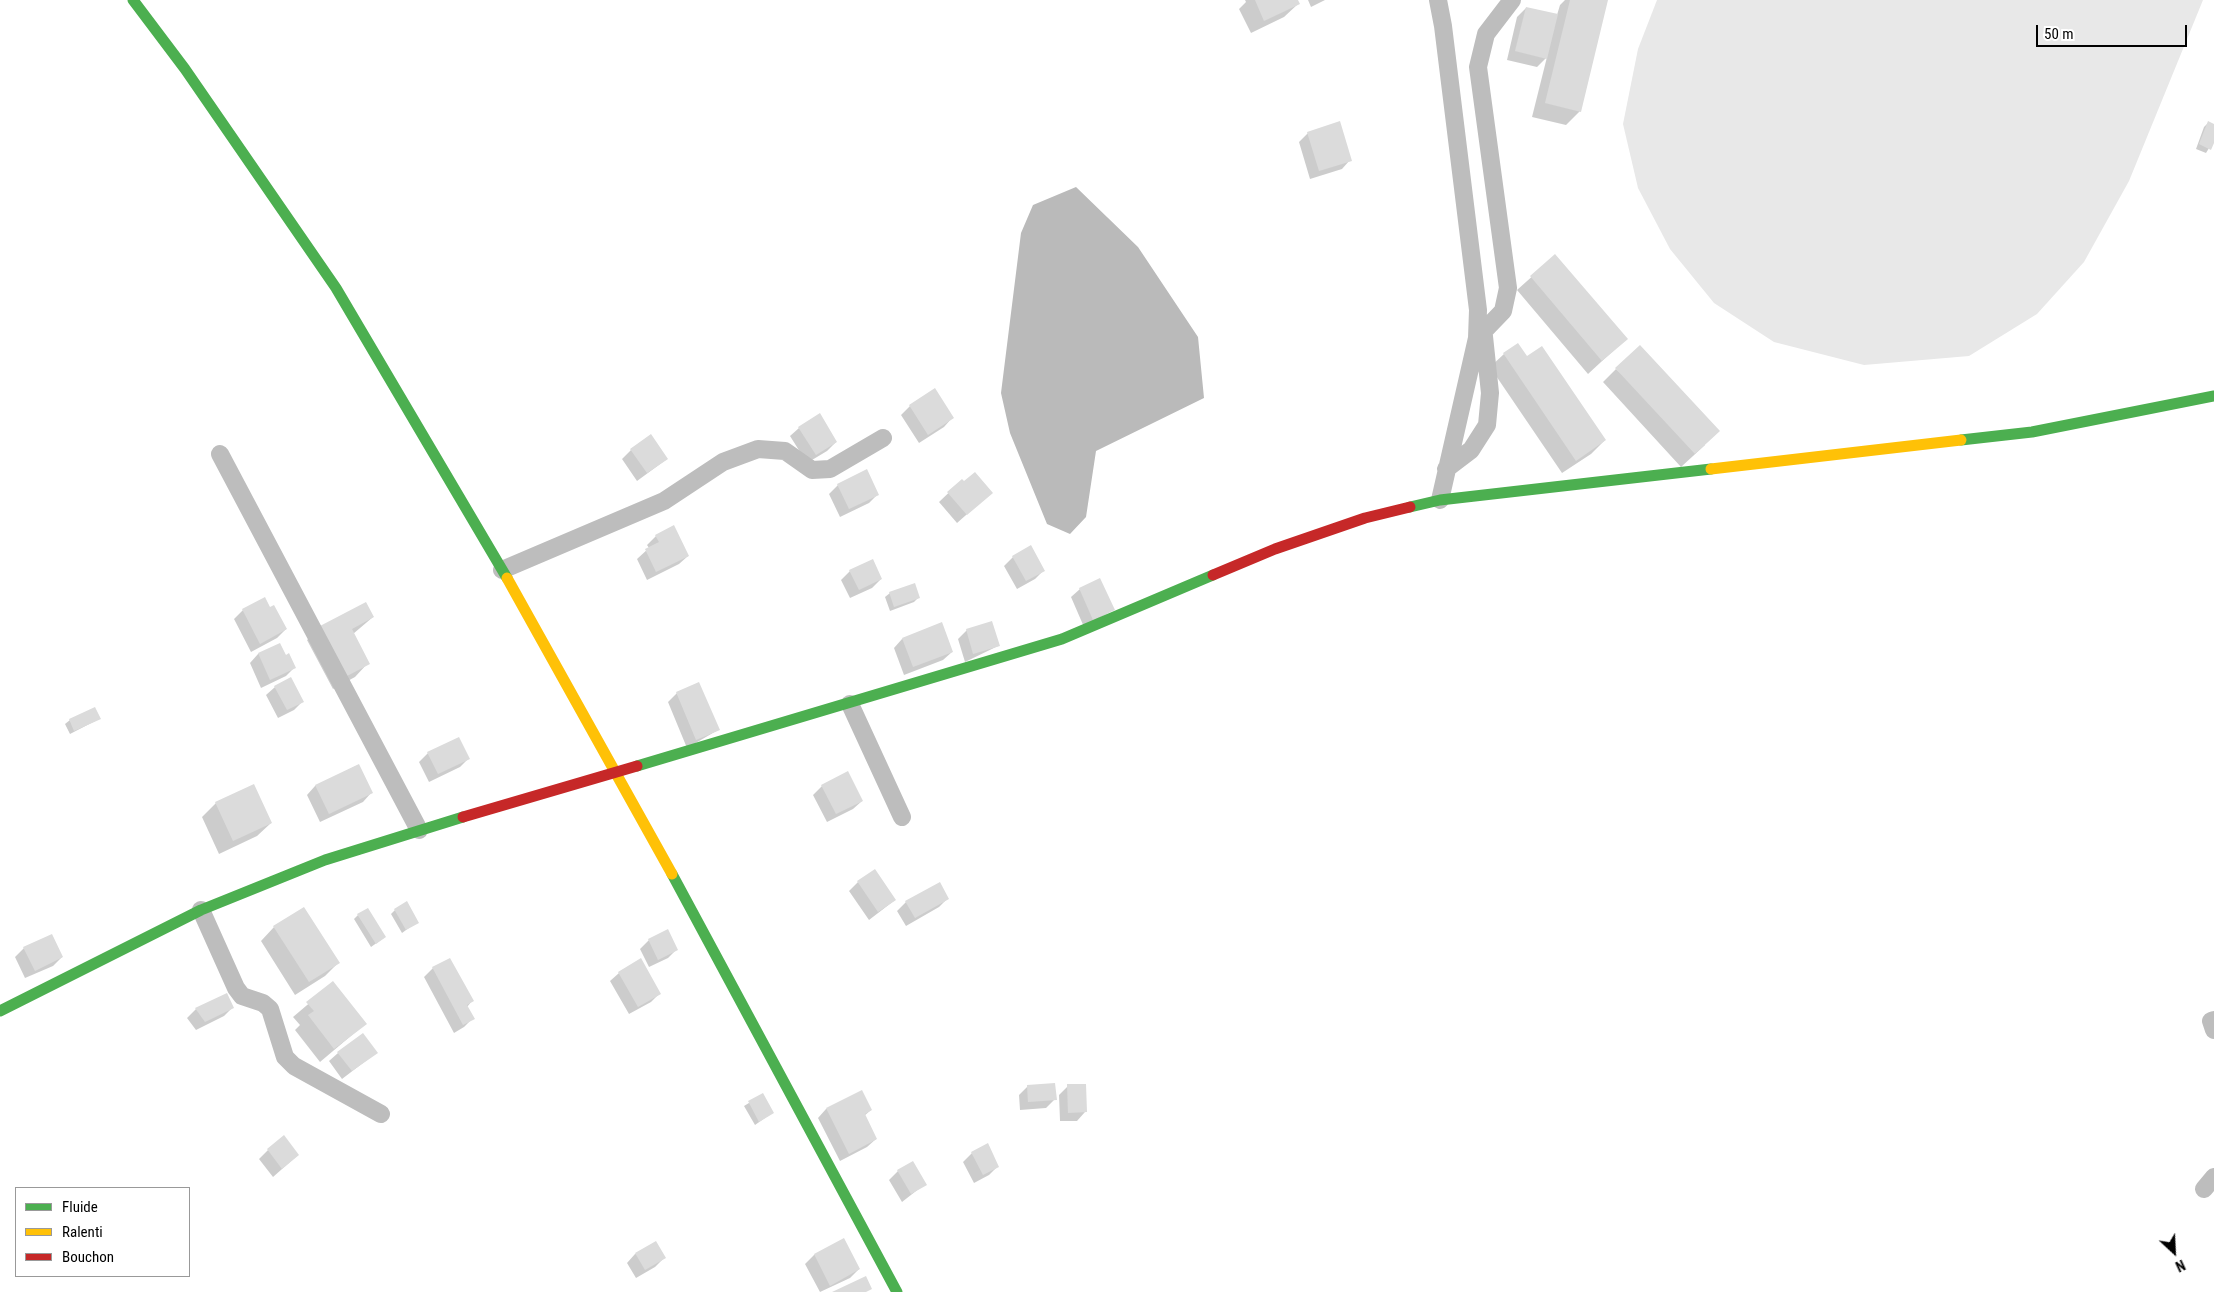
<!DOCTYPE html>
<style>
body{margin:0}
#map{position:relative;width:2214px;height:1292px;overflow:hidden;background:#fff;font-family:"Roboto Condensed",sans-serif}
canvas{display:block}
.legend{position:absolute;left:15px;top:1187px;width:175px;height:90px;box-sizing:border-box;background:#fff;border:1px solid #999;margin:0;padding:6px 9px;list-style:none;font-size:15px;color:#000}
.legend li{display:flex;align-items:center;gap:10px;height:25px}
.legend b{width:25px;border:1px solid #999}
.north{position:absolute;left:2149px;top:1227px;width:50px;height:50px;-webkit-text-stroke:4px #fff;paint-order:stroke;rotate:155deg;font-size:14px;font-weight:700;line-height:20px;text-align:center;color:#000}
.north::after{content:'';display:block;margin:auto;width:18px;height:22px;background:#000;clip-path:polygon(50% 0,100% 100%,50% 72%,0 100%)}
.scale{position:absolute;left:2036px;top:25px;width:151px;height:22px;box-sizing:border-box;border:2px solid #000;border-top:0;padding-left:6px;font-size:15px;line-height:18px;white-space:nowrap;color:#000;-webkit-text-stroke:4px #fff;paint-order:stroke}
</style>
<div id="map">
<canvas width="2214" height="1292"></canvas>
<ul class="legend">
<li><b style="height:6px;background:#4caf50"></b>Fluide</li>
<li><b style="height:6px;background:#ffc107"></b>Ralenti</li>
<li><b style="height:6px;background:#c62828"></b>Bouchon</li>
</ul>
<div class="north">N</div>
<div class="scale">50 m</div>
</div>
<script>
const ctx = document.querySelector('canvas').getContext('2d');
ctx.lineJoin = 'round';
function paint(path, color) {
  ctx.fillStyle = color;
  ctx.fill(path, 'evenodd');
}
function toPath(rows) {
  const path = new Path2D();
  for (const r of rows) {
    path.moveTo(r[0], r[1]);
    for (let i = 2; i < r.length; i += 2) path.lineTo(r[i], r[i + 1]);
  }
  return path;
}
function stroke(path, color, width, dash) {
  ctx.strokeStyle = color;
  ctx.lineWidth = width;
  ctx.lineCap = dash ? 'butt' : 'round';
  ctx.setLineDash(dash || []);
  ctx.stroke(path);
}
paint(toPath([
 [1657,0,2203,0,2129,181,2084,262,2037,314,1969,356,1864,365,1774,342,1714,303,1670,249,1638,188,1623,124,1638,49]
]), '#e8e8e8');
paint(toPath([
 [1076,187,1138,247,1198,337,1204,398,1096,451,1086,517,1070,534,1047,524,1010,433,1001,393,1021,233,1033,205]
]), '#bababa');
paint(toPath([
 [1245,0,1296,0,1298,4,1284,17,1251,33,1239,9,1246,2],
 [1308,0,1325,0,1311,7],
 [1565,0,1607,0,1580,111,1566,125,1532,117,1547,57,1537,67,1507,60,1517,17,1526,8,1557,15,1560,5],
 [2208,123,2214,125,2214,140,2206,153,2196,149,2204,127],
 [1308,133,1350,160,1342,169,1310,179,1299,142],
 [1555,256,1626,339,1588,374,1517,290],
 [1504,354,1526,358,1605,440,1591,454,1562,473,1490,367],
 [1616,369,1705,445,1681,467,1603,382],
 [934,390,952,418,944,427,919,443,901,415,910,406],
 [799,428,836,442,827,451,807,463,790,436],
 [631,450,667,459,637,481,622,459],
 [962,480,982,501,957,523,939,502],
 [838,485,878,494,869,503,840,517,829,494],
 [656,536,688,556,679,564,647,580,637,559,649,548,647,545],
 [1013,557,1044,570,1035,579,1017,589,1004,566],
 [850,571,881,579,872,588,850,598,841,580],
 [1080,589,1113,610,1084,627,1071,597],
 [890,593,918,598,914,602,890,611,885,597],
 [269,609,286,629,277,638,251,652,234,619,243,610],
 [373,617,353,634,368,663,355,677,333,689,307,640,321,627],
 [967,630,998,646,965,662,958,639],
 [902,639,952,652,943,660,904,675,894,648],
 [279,645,285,657,294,668,286,676,261,688,250,663,258,654],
 [275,687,303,701,294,710,278,718,266,695],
 [677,693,718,730,687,748,668,702],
 [99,719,70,734,65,724,70,720],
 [428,753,469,758,460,767,429,782,419,762],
 [358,765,371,793,363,802,320,822,307,795,315,786],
 [822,786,862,801,853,809,827,822,813,795],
 [216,803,271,823,257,836,219,854,202,817],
 [858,882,895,900,869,920,849,891],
 [948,898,939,907,906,926,897,911,906,902],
 [395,910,417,922,402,933,391,914],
 [358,915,385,937,371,947,354,919],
 [274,927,338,963,325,976,295,995,261,941],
 [649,940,677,949,668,958,649,967,640,949],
 [24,948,62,957,53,966,25,978,15,957],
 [433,968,472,1001,467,1007,473,1018,464,1027,454,1033,424,977],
 [619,973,659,994,651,1002,629,1014,610,981],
 [333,983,365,1024,320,1062,295,1030,300,1025,293,1017],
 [233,1007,224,1016,196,1030,187,1018,196,1009],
 [338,1053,376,1053,342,1079,329,1061],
 [1028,1086,1055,1099,1046,1108,1020,1110,1019,1095],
 [1068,1086,1085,1112,1077,1121,1060,1121,1059,1095],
 [762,1095,772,1113,755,1125,744,1106],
 [826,1109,871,1110,864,1116,876,1139,867,1147,840,1161,818,1118],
 [268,1150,298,1155,273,1177,259,1159],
 [972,1153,998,1166,989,1175,974,1183,963,1162],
 [898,1171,925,1184,902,1202,889,1180],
 [844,1240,859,1269,850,1278,820,1292,805,1264,814,1255],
 [635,1254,664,1258,655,1267,636,1278,627,1263]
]), '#0003');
paint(toPath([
 [1255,0,1298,0,1300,4,1264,21],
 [1570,0,1608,0,1581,112,1545,103],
 [1526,7,1558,14,1547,59,1515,51],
 [1340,121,1352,161,1319,171,1307,132],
 [2208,121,2214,124,2214,143,2211,150,2199,144],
 [1555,254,1628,339,1602,361,1530,276],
 [1518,343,1527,356,1542,346,1606,440,1576,461,1503,353],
 [1640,345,1720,431,1695,454,1615,368],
 [935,388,954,418,928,435,909,405],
 [820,413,837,442,816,455,798,427],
 [651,434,668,459,647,473,630,449],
 [867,469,879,495,849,509,837,484],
 [975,472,993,493,967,515,947,492,962,479,964,481],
 [674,525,689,556,656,572,645,549,659,542,655,535],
 [1031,545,1045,571,1026,581,1012,556],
 [873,559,882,579,859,590,849,570],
 [1100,578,1115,610,1093,620,1079,588],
 [915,583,920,598,894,607,889,592],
 [265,597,270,607,274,605,287,629,260,644,242,609],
 [366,602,374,617,352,629,370,664,347,676,320,626],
 [992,621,1000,646,973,654,966,629],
 [942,622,953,652,913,667,902,638],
 [280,643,286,655,289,653,296,668,270,680,258,653],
 [291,677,304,702,287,710,274,686],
 [699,682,720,730,696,740,676,692],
 [95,707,101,719,74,731,69,719],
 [459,737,470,759,438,774,427,752],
 [359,764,373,793,329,814,315,785],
 [848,771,863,801,836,814,821,785],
 [254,784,272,823,233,841,215,802],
 [875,869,896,900,878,912,857,881],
 [940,882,949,899,915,918,905,901],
 [407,901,419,923,406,930,394,909],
 [304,907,340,963,309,982,273,926],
 [368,908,386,937,376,944,357,914],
 [668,929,678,950,658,960,648,939],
 [52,934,63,957,35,971,23,947],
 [450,958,474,1001,467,1005,475,1019,463,1025,432,967],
 [641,958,661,994,638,1007,618,972],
 [333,981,367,1024,334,1049,308,1015,314,1011,306,1002],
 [227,993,234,1008,205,1022,195,1008],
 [363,1033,378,1053,352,1071,337,1052],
 [1055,1083,1057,1100,1028,1102,1027,1085],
 [1067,1084,1086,1084,1087,1112,1068,1113],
 [862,1090,872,1110,865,1114,877,1139,849,1154,826,1108],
 [763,1093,774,1113,759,1122,748,1101],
 [284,1135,299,1155,282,1169,267,1149],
 [988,1143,999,1167,983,1175,971,1152],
 [913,1161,927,1185,911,1194,897,1170],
 [844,1238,860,1269,830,1286,814,1254],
 [656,1241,666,1258,645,1270,635,1253],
 [866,1276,872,1289,866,1292,832,1292]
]), '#dbdbdb');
stroke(toPath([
 [1438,0,1443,26,1478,310,1477,338,1440,500],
 [1477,338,1503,311,1508,288,1478,67,1486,34,1512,0],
 [220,454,419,830],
 [1446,469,1471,450,1487,425,1490,393,1483,327],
 [502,570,664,501,723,462,758,449,785,451,812,470,830,469,883,438],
 [850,704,902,817],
 [201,910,236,988,242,996,263,1003,270,1009,285,1057,294,1066,381,1114],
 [2214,1020,2211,1021,2214,1030],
 [2204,1189,2214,1177]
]), '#bdbdbd', 18);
stroke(toPath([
 [133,0,185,69,336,288,507,578],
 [1961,440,2032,432,2214,396],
 [1410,507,1440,500,1711,469],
 [637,766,1062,639,1213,575],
 [672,874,897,1292],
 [0,1011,201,910,325,860,463,817]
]), '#4caf50', 11);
stroke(toPath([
 [1711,469,1961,440],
 [507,578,672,874]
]), '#ffc107', 11);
stroke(toPath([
 [1213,575,1275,549,1365,518,1410,507],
 [463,817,637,766]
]), '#c62828', 11);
</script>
